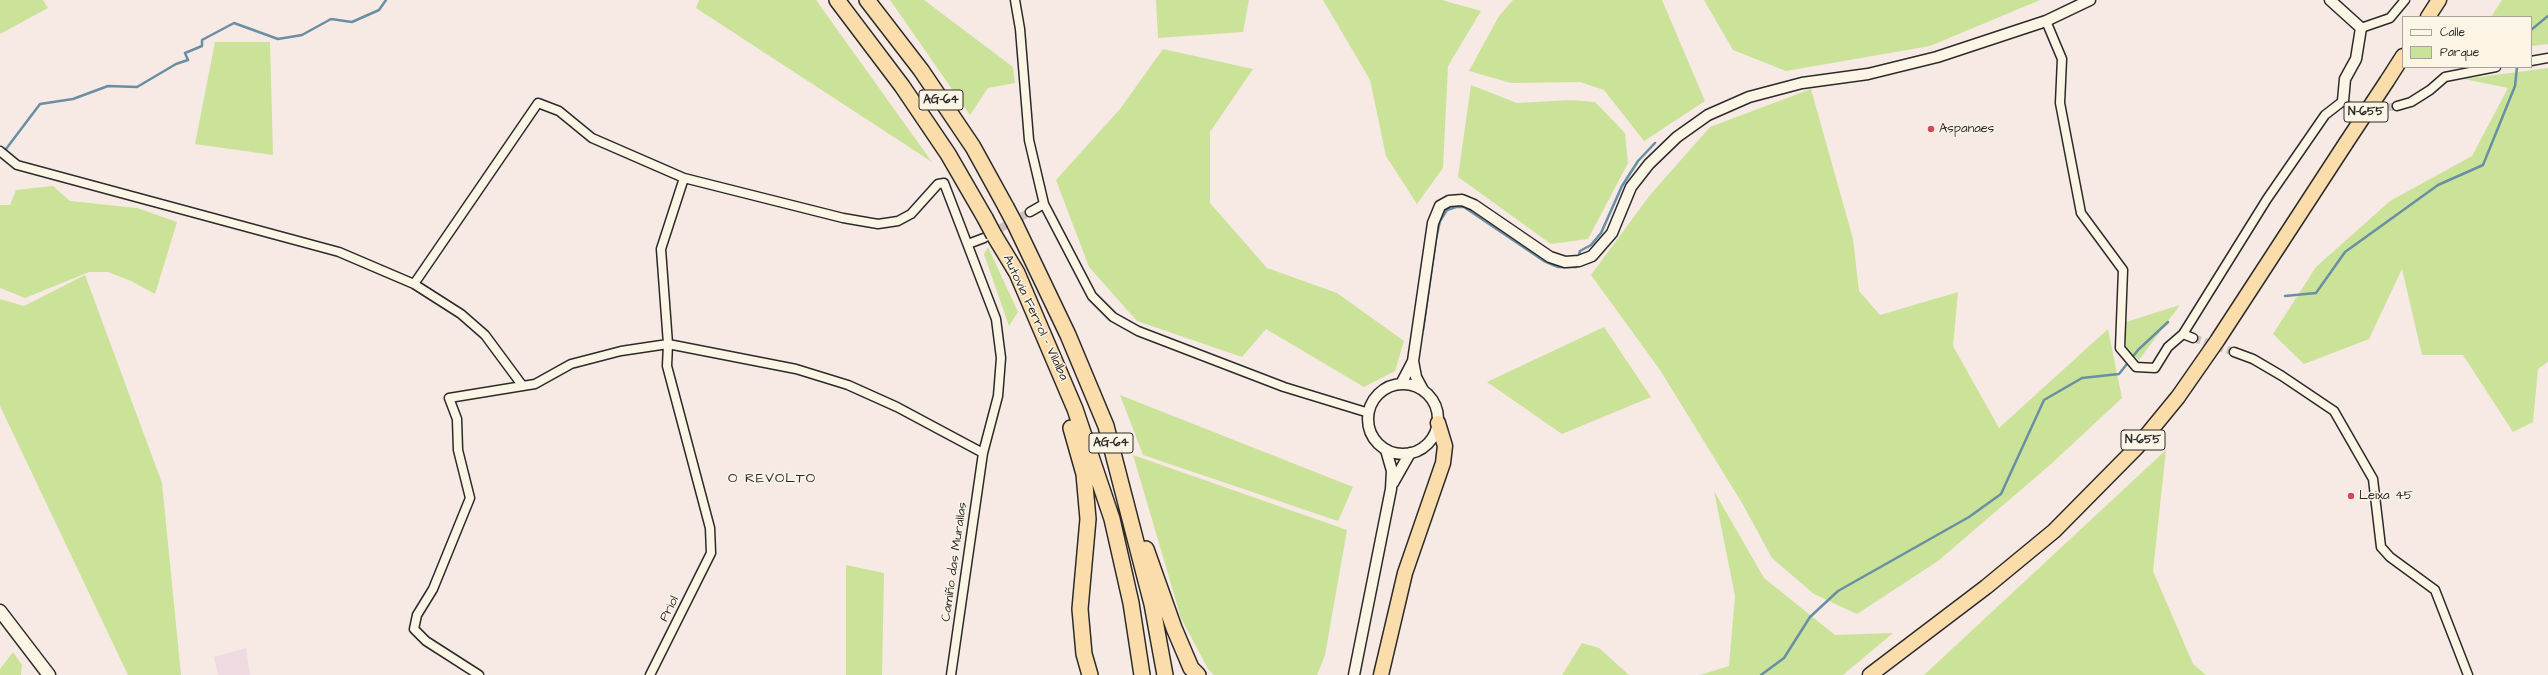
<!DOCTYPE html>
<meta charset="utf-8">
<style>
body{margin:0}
#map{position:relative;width:2548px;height:675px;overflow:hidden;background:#f7e9e4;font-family:"Architects Daughter",sans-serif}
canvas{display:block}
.legend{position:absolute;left:2402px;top:16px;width:130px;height:52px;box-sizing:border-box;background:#fcf5e5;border:1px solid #a8a49b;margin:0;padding:5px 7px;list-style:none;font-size:12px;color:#2b2b2b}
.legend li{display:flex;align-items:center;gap:8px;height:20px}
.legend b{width:20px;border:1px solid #a8a49b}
</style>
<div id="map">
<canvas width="2548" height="675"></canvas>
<ul class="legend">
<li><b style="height:5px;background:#fcf5e5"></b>Calle</li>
<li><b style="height:11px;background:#cae399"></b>Parque</li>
</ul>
</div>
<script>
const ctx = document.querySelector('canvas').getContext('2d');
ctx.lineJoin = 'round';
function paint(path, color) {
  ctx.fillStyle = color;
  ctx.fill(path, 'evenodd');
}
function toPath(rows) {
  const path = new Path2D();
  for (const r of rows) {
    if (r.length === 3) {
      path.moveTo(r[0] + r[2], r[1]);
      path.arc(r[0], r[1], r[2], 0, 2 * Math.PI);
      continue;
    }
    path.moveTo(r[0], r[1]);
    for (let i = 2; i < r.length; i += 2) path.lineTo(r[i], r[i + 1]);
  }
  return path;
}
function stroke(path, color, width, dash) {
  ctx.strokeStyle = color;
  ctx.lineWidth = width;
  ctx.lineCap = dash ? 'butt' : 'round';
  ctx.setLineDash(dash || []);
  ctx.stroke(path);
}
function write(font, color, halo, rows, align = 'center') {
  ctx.font = font + ' "Architects Daughter",sans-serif';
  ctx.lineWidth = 3;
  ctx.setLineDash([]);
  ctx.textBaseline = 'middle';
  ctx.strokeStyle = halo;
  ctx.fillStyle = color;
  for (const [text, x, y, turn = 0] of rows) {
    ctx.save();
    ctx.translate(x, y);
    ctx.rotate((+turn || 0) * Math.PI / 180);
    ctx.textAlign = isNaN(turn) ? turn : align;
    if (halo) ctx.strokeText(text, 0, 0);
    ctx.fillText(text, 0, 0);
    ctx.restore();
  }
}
paint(toPath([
 [246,648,250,675,218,675,214,657]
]), '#f0dae2');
paint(toPath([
 [0,0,43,0,48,8,0,34],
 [699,0,816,0,932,162,696,8],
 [890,0,924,0,1013,67,1015,83,988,88,970,115],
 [1156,0,1249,0,1243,32,1158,38],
 [1323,0,1442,0,1481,11,1448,66,1443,168,1417,204,1386,156,1370,80],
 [1513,0,1662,0,1705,101,1644,141,1604,90,1580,82,1511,83,1469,71,1499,16],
 [1704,0,2040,0,1930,46,1786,71,1733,50],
 [2502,0,2548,0,2548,44,2531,46,2531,17,2491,17],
 [215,42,270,42,273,155,195,144],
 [1163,49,1253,69,1210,132,1210,203,1267,268,1337,293,1404,341,1395,371,1364,387,1266,329,1242,357,1137,321,1089,267,1056,180,1120,109],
 [2548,68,2548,362,2538,369,2533,422,2513,432,2463,355,2422,355,2402,269,2369,339,2304,364,2273,334,2316,267,2390,201,2472,156,2508,88,2464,79],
 [1471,85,1517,103,1572,100,1595,102,1625,133,1628,163,1588,239,1551,244,1458,177],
 [1811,89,1853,239,1859,291,1880,315,1958,292,1953,346,1999,428,2108,329,2122,398,2051,464,1938,561,1857,614,1814,594,1772,558,1742,503,1660,370,1591,275,1650,195,1710,127],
 [53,186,70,201,137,208,177,222,155,294,131,281,108,272,89,272,25,298,0,288,0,205,10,205,16,190],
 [988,247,1018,312,1009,326,984,254],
 [85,275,162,483,181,675,128,675,0,406,0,299,24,306],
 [2180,305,2139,360,2126,349,2126,322],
 [1604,327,1651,397,1562,434,1487,382],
 [1120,395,1353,487,1338,521,1143,455],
 [2166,450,2153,571,2193,664,2206,675,1924,675],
 [1133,455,1347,530,1325,655,1317,675,1214,675,1208,669,1181,618],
 [1714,491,1764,578,1835,635,1893,633,1843,675,1700,675,1729,666,1735,596],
 [846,565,884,573,882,675,846,675],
 [1582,643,1599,648,1629,675,1562,675],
 [13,652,22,665,21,675,0,675,0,669]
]), '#cae399');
stroke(toPath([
 [2531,30,2548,16],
 [3,153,40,104,73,99,108,86,137,87,176,64,188,60,185,53,202,46,202,40,234,23,278,39,302,35,331,19,352,22,379,10,386,0],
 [1578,259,1580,251,1591,245,1601,233,1622,186,1638,161,1655,143],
 [2285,296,2316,293,2345,252,2438,185,2483,165,2515,86,2517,67],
 [1423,330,1436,239,1440,221,1447,210,1456,207,1464,207,1544,261,1558,267,1576,267,1577,264],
 [1761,675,1784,658,1810,617,1838,591,1969,517,2001,494,2044,400,2082,378,2119,374,2138,350,2168,322]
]), '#688fa3', 2.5);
stroke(toPath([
 [2343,101,2361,111,2397,106],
 [990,234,1030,212],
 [2193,338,2234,352]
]), '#cec3bf', 8, [8, 4]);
const minor = toPath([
 [1015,0,1020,29,1029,140,1044,204,1092,296,1113,317,1138,331,1284,387,1369,413],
 [2046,21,2062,59,2060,103,2081,213,2123,270,2120,348,2136,367,2155,368,2168,347,2183,334],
 [2361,28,2390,18,2405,0],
 [2531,61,2548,58],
 [2397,106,2411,102,2430,90,2445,77,2496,67],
 [0,151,17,165,339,252,414,284,461,314,485,335,522,385],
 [1030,212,1044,204],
 [968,244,984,238],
 [414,284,538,103,559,111,592,138,684,178,843,218,878,224,898,221,911,214,938,184,944,183,996,319,1001,358,998,396,983,453,951,675],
 [2193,338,2183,334,2267,199,2325,115,2343,101],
 [2234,352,2253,359,2282,376,2334,411,2373,479,2381,547,2390,557,2435,590,2468,675],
 [479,675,426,641,414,629,417,615,433,589,470,498,458,450,457,419,449,398,535,384,571,364,621,351,668,344,796,369,848,385,897,407,983,453],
 [650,675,711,553,710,528,667,366,668,344,661,249,684,178]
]);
const tertiary = toPath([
 [2330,0,2361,28,2356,59,2345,79,2343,101],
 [1413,361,1416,377,1423,390],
 [1401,384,1413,361,1433,223,1440,206,1449,201,1462,200,1474,205,1550,257,1565,262,1579,261,1592,256,1612,233,1631,187,1649,164,1677,137,1708,115,1749,97,1802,83,1868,74,1937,57,2046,21,2090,0],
 [1403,419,35],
 [1393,483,1410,453],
 [1354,675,1391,489,1392,471,1386,450]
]);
const secondary = toPath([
 [0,611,49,675]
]);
const trunk = toPath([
 [2428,17,2439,0],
 [2387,81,2403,56],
 [1381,675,1405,573,1443,463,1445,446,1438,423],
 [1870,675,1986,587,2054,531,2137,447,2178,397,2217,341,2346,143]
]);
const motorway = toPath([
 [837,0,902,86,948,154,985,218],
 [867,0,921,70,973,147,1006,207],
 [1015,224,1068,335,1106,426,1152,604,1165,675],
 [994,235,1017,273,1075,409,1112,519,1131,603,1142,675],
 [1071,428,1084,474,1088,519,1080,609,1084,654,1090,675],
 [1146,549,1174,628,1191,668,1198,675]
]);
stroke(minor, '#2b2b2b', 11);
stroke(tertiary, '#2b2b2b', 13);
stroke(secondary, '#2b2b2b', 15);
stroke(trunk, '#2b2b2b', 17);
stroke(motorway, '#2b2b2b', 18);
stroke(minor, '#fcf5e5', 8);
stroke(tertiary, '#fcf5e5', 10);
stroke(secondary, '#fcf5e5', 12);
stroke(trunk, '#fbddab', 14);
stroke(motorway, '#fbddab', 15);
const trunkBridge = toPath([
 [2346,143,2387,81]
]);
const motorwayBridge = toPath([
 [1006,207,1015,224],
 [985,218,994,235]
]);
stroke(trunkBridge, '#2b2b2b', 17, []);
stroke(motorwayBridge, '#2b2b2b', 18, []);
stroke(trunkBridge, '#fbddab', 14);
stroke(motorwayBridge, '#fbddab', 15);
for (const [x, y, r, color] of [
 [1931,129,4,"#d1495b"],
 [2351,496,4,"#d1495b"]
]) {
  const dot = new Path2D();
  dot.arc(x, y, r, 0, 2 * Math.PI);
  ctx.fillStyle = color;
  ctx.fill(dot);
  stroke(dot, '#fcf5e5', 1.5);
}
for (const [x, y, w] of [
 [941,100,44],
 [2366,112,44],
 [2143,440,44],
 [1111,443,44]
]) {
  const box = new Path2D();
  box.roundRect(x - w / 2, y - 10, w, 20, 3);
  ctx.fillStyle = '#fcf5e5';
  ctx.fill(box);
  stroke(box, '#2b2b2b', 1);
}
write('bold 12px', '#2b2b2b', null, [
 ["AG-64",941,100],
 ["N-655",2366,112],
 ["N-655",2143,440],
 ["AG-64",1111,443]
]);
write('13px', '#2b2b2b', '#fcf5e5', [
 ["Aspanaes",1939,129],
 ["Leixa 45",2359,496]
], 'left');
write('13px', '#2b2b2b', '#fcf5e5', [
 ["Autovía Ferrol - Vilalba",1035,318,65],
 ["Camiño das Murallas",955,562,-82],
 ["Priol",670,609,-63]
]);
ctx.letterSpacing = '1px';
write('14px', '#2b2b2b', '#fcf5e5', [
 ["O REVOLTO",772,479]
]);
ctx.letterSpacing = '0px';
</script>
